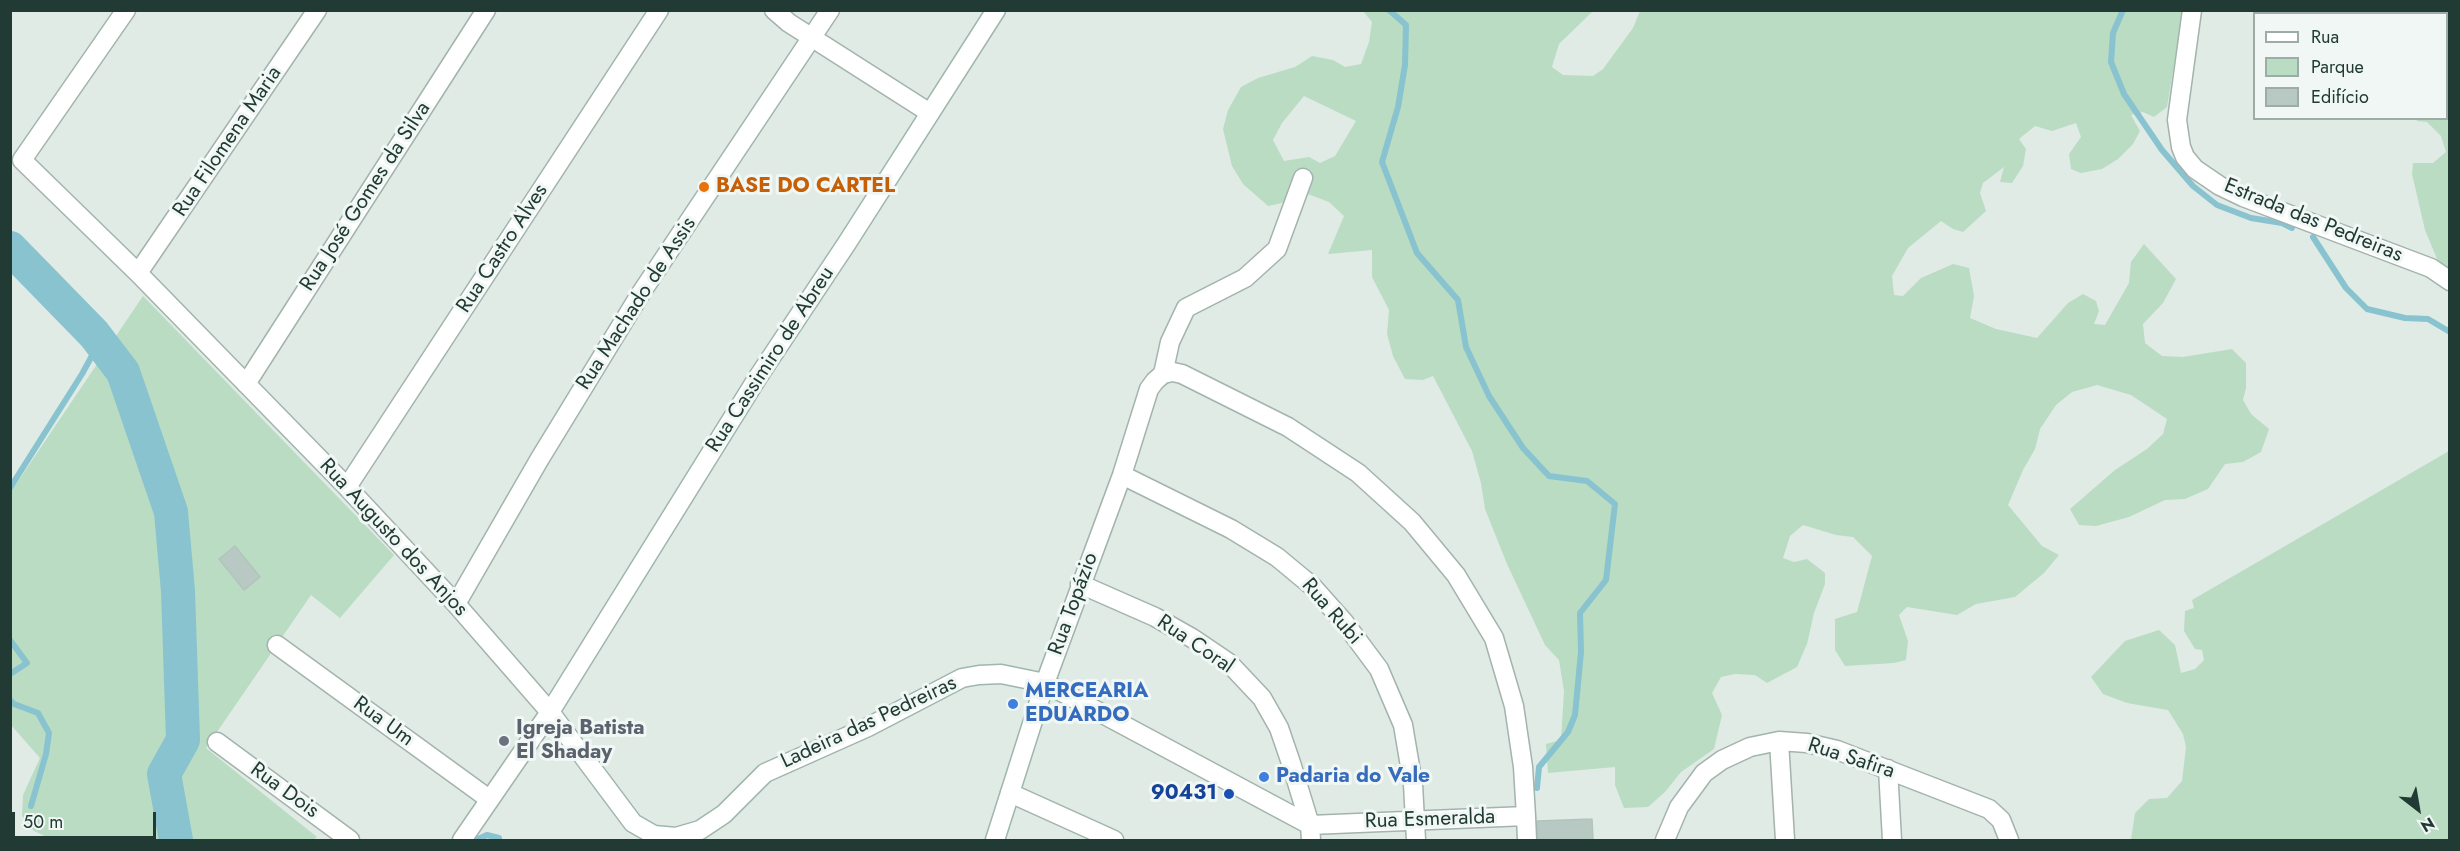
<!DOCTYPE html>
<meta charset="utf-8">
<style>
body{margin:0}
#map{position:relative;width:2460px;height:851px;overflow:hidden;background:#e0ebe6;font-family:Jost,sans-serif}
canvas{display:block}
.frame{position:absolute;inset:0;border:12px solid #213b34;pointer-events:none}
.legend{position:absolute;left:2253px;top:12px;width:195px;height:108px;box-sizing:border-box;background:#f0f7f4;border:2px solid #9daca7;margin:0;padding:8px 10px;list-style:none;font-size:18px;color:#213b34}
.legend li{display:flex;align-items:center;gap:12px;height:30px}
.legend b{width:30px;border:2px solid #9daca7}
.north{position:absolute;left:2388px;top:779px;width:60px;height:60px;-webkit-text-stroke:4px #f0f7f4;paint-order:stroke;rotate:149deg;font-size:16px;font-weight:700;line-height:24px;text-align:center;color:#213b34}
.north::after{content:'';display:block;margin:auto;width:21px;height:27px;background:#213b34;clip-path:polygon(50% 0,100% 100%,50% 72%,0 100%)}
.scale{position:absolute;left:12px;top:812px;width:144px;height:27px;box-sizing:border-box;border:3px solid #213b34;border-top:0;padding-left:8px;font-size:18px;line-height:21px;white-space:nowrap;color:#213b34;-webkit-text-stroke:4px #f0f7f4;paint-order:stroke}
</style>
<div id="map">
<canvas width="2460" height="851"></canvas>
<div class="frame"></div>
<ul class="legend">
<li><b style="height:8px;background:#fff"></b>Rua</li>
<li><b style="height:16px;background:#b9dcc3"></b>Parque</li>
<li><b style="height:16px;background:#b8c8c2"></b>Edifício</li>
</ul>
<div class="north">N</div>
<div class="scale">50 m</div>
</div>
<script>
const ctx = document.querySelector('canvas').getContext('2d');
ctx.lineJoin = 'round';
function paint(path, color) {
  ctx.fillStyle = color;
  ctx.fill(path, 'evenodd');
}
function toPath(rows) {
  const path = new Path2D();
  for (const r of rows) {
    path.moveTo(r[0], r[1]);
    for (let i = 2; i < r.length; i += 2) path.lineTo(r[i], r[i + 1]);
  }
  return path;
}
function stroke(path, color, width, dash) {
  ctx.strokeStyle = color;
  ctx.lineWidth = width;
  ctx.lineCap = dash ? 'butt' : 'round';
  ctx.setLineDash(dash || []);
  ctx.stroke(path);
}
function write(font, color, halo, rows, align = 'center') {
  ctx.font = font + ' Jost,sans-serif';
  ctx.lineWidth = 6;
  ctx.setLineDash([]);
  ctx.textBaseline = 'middle';
  ctx.strokeStyle = halo;
  ctx.fillStyle = color;
  for (const [text, x, y, turn = 0] of rows) {
    ctx.save();
    ctx.translate(x, y);
    ctx.rotate((+turn || 0) * Math.PI / 180);
    ctx.textAlign = isNaN(turn) ? turn : align;
    if (halo) ctx.strokeText(text, 0, 0);
    ctx.fillText(text, 0, 0);
    ctx.restore();
  }
}
paint(toPath([
 [2353,10,2449,11,2449,270,2440,266,2425,230,2412,174,2413,163,2433,163,2446,152,2441,136,2427,122,2417,121,2416,119,2446,118,2446,14,2353,14],
 [1363,11,1593,11,1559,44,1552,67,1563,75,1593,76,1603,69,1633,28,1640,11,2183,11,2167,107,2154,117,2143,112,2131,115,2140,131,2133,144,2118,159,2102,169,2081,173,2071,169,2069,154,2081,137,2076,123,2052,131,2035,126,2019,139,2026,149,2023,166,2012,183,2000,182,2004,167,1983,183,1980,193,1986,211,1963,232,1953,229,1941,221,1908,248,1892,276,1894,295,1903,296,1921,278,1953,264,1969,268,1974,296,1970,318,1996,329,2037,338,2068,303,2083,294,2096,301,2099,311,2094,324,2105,325,2129,283,2131,262,2144,244,2176,279,2163,303,2143,324,2145,343,2162,356,2183,357,2232,349,2246,363,2246,388,2243,400,2251,414,2269,429,2261,452,2243,462,2225,464,2208,489,2185,499,2165,500,2129,517,2096,526,2079,525,2070,509,2115,470,2147,449,2163,434,2167,419,2131,395,2097,385,2072,392,2056,405,2040,429,2035,449,2023,470,2008,505,2042,546,2059,555,2044,573,2015,597,1976,604,1957,615,1907,607,1899,615,1908,641,1906,660,1894,663,1845,666,1835,650,1835,619,1857,612,1872,556,1853,537,1836,535,1803,525,1790,536,1783,558,1794,562,1807,559,1825,573,1825,584,1814,613,1807,644,1797,667,1767,683,1755,675,1735,674,1721,677,1712,693,1722,715,1714,749,1681,772,1665,792,1648,807,1624,808,1615,785,1615,767,1548,773,1546,744,1561,740,1564,691,1559,660,1545,645,1507,564,1485,509,1481,483,1472,451,1433,376,1423,380,1405,379,1393,356,1387,334,1389,310,1372,277,1372,250,1328,254,1344,216,1329,202,1305,193,1282,203,1268,206,1243,184,1232,166,1223,129,1228,110,1241,87,1258,78,1295,67,1312,56,1333,60,1345,67,1361,64,1369,42,1372,22],
 [1304,96,1356,121,1335,156,1320,163,1309,157,1284,161,1273,140,1282,123],
 [143,296,394,555,340,618,311,595,206,748,317,837,313,840,53,840,34,831,22,816,23,795,40,758,11,725,10,493],
 [2449,451,2449,840,2131,840,2135,813,2149,799,2167,798,2182,781,2186,747,2183,734,2168,710,2127,703,2103,694,2091,677,2125,641,2159,630,2175,645,2181,673,2195,669,2204,660,2202,650,2195,649,2184,631,2185,611,2194,608,2192,600]
]), '#b9dcc3');
stroke(toPath([
 [1389,10,1406,25,1405,65,1398,107,1382,162,1417,253,1458,300,1466,347,1489,396,1523,448,1549,476,1587,481,1615,504,1606,580,1580,613,1581,652,1575,715,1568,732,1539,767,1537,788],
 [2123,10,2113,33,2111,62,2124,94,2162,150,2193,186,2217,205,2251,218,2282,223,2292,228],
 [2313,237,2346,288,2367,309,2405,318,2428,319,2450,332],
 [10,488,82,374,100,341],
 [10,640,27,663,10,674],
 [10,700,14,704,38,713,49,733,46,754,31,806],
 [476,840,487,835,499,838,499,840]
]), '#88c3cf', 6);
stroke(toPath([
 [10,248,94,334,123,372,171,512,178,591,183,740,164,774,176,840]
]), '#88c3cf', 34);
const building = toPath([
 [235,546,260,577,244,590,219,559,235,546],
 [1592,819,1593,840,1538,840,1537,821,1592,819]
]);
paint(building, '#b8c8c2');
stroke(building, '#b3c4bd', 1.5);
const street = toPath([
 [126,10,22,160,138,273,347,487,456,604,550,712,462,840],
 [774,10,789,23,930,113],
 [2192,10,2177,120,2181,147,2185,157,2195,169,2220,186,2243,197,2431,268,2450,281],
 [138,273,317,10],
 [1163,374,1170,342,1186,308,1245,278,1277,249,1303,178],
 [246,384,486,10],
 [1122,475,1231,529,1277,557,1312,586,1344,622,1379,669,1403,725,1413,784,1416,840],
 [347,487,659,10],
 [1080,584,1155,617,1192,638,1229,663,1262,698,1279,728,1291,763,1310,825,1311,840],
 [456,604,539,460,641,293,830,10],
 [277,645,489,799],
 [1779,741,1785,840],
 [217,742,350,840],
 [1888,769,1892,840],
 [1010,793,1114,840],
 [1526,816,1310,825,1045,683,1122,475,1149,389,1155,381,1163,374,1173,372,1182,374,1288,427,1358,473,1412,522,1456,575,1494,638,1514,706,1523,767,1526,816,1527,840],
 [1665,840,1679,807,1704,773,1722,760,1750,747,1779,741,1807,743,1837,750,1989,809,2001,820,2009,840]
]);
const secondary = toPath([
 [995,840,1045,683,1001,674,979,675,962,678,868,727,765,773,724,814,700,830,676,837,654,835,633,823,550,712,758,377,847,243,996,10]
]);
stroke(street, '#a3b3ad', 21);
stroke(secondary, '#9fb6ae', 21);
stroke(street, '#fff', 18);
stroke(secondary, '#fff', 18);
for (const [x, y, r, color] of [
 [704,187,6,"#e8710a"],
 [1013,704,6,"#3f7fe0"],
 [504,741,6,"#6b7280"],
 [1264,777,6,"#3f7fe0"],
 [1229,794,6,"#1a4fb4"]
]) {
  const dot = new Path2D();
  dot.arc(x, y, r, 0, 2 * Math.PI);
  ctx.fillStyle = color;
  ctx.fill(dot);
  stroke(dot, '#f0f7f4', 2);
}
write('21px', '#213b34', '#f0f7f4', [
 ["Rua Filomena Maria",228,142,-56],
 ["Rua José Gomes da Silva",366,197,-57],
 ["Estrada das Pedreiras",2313,221,22],
 ["Rua Castro Alves",503,249,-57],
 ["Rua Machado de Assis",637,304,-57],
 ["Rua Cassimiro de Abreu",771,360,-57],
 ["Rua Augusto dos Anjos",393,538,47],
 ["Rua Topázio",1074,604,-70],
 ["Rua Rubi",1331,612,49],
 ["Rua Coral",1195,645,34],
 ["Rua Um",383,722,36],
 ["Ladeira das Pedreiras",869,723,-25],
 ["Rua Safira",1851,759,18],
 ["Rua Dois",284,791,36],
 ["Rua Esmeralda",1430,820,-2]
]);
write('bold 21px', '#c56008', '#f0f7f4', [
 ["BASE DO CARTEL",716,187]
], 'left');
write('bold 21px', '#366cbe', '#f0f7f4', [
 ["MERCEARIA",1025,692],
 ["EDUARDO",1025,716],
 ["Padaria do Vale",1276,777]
], 'left');
write('bold 21px', '#5b616d', '#f0f7f4', [
 ["Igreja Batista",516,729],
 ["El Shaday",516,753]
], 'left');
write('bold 21px', '#164399', '#f0f7f4', [
 ["90431",1217,794]
], 'right');
</script>
